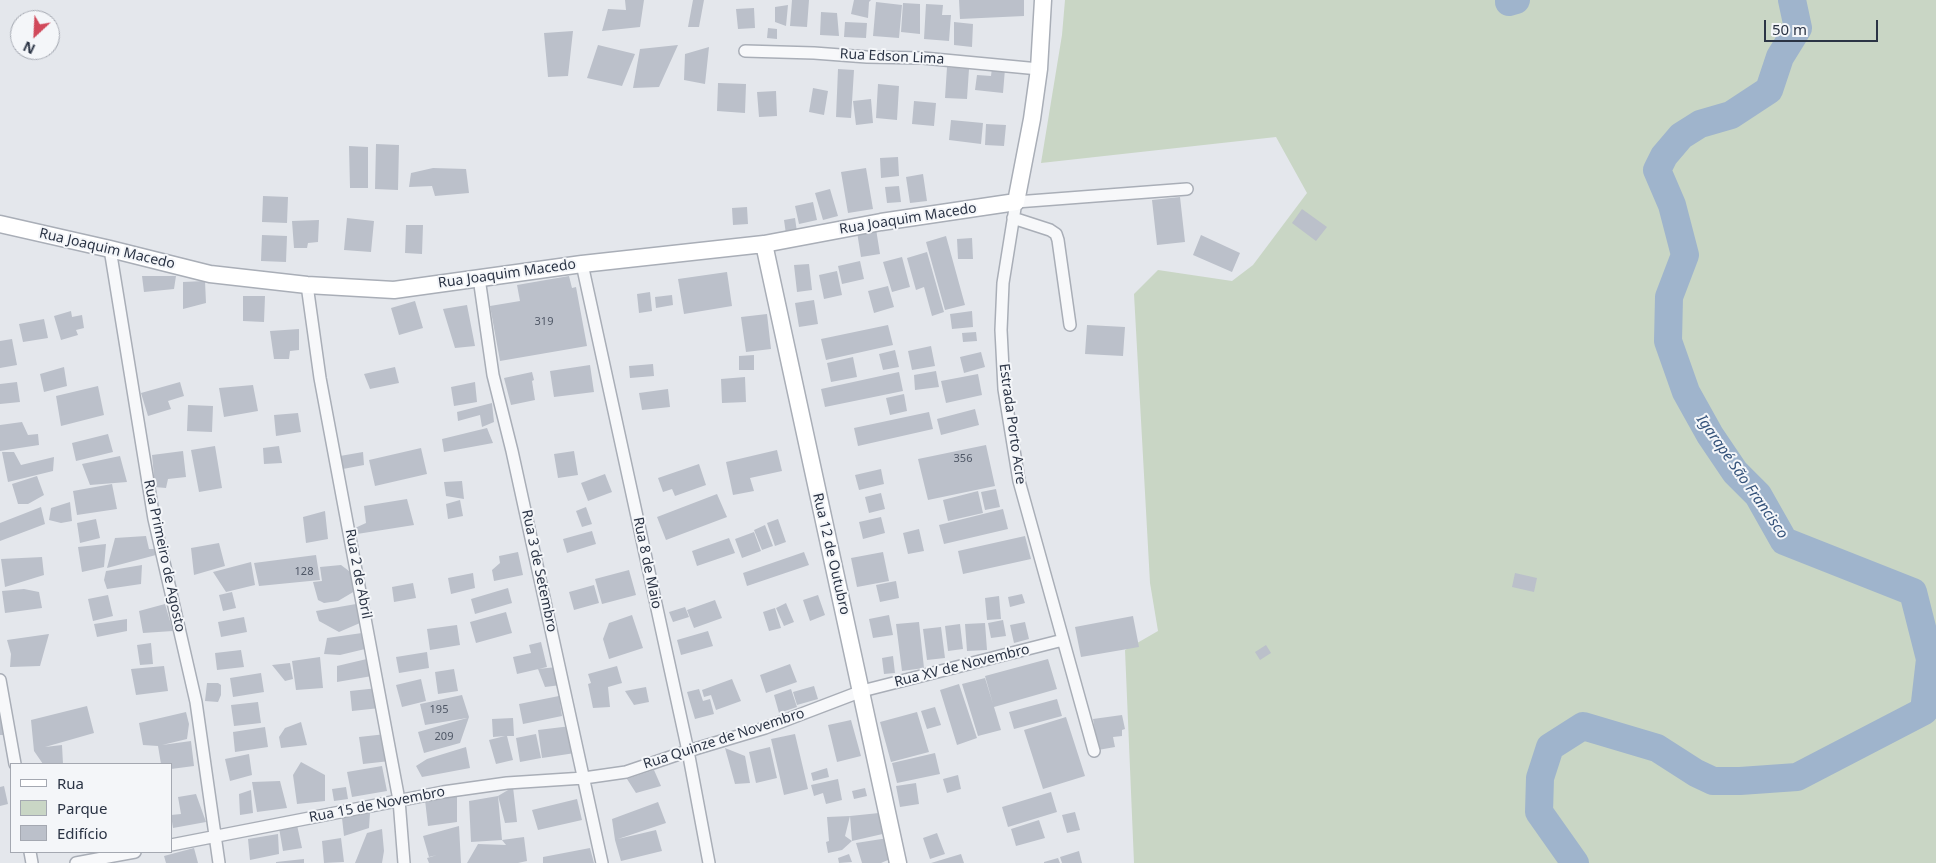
<!DOCTYPE html>
<meta charset="utf-8">
<style>
body{margin:0}
#map{position:relative;width:1936px;height:863px;overflow:hidden;background:#e4e7ec;font-family:"Noto Sans",sans-serif}
canvas{display:block}
.legend{position:absolute;left:10px;top:763px;width:162px;height:90px;box-sizing:border-box;background:#f4f6f9;border:1px solid #a4a8b1;margin:0;padding:6px 9px;list-style:none;font-size:15px;color:#2b3445}
.legend li{display:flex;align-items:center;gap:10px;height:25px}
.legend b{width:25px;border:1px solid #a4a8b1}
.north{position:absolute;left:10px;top:10px;width:50px;height:50px;box-sizing:border-box;background:#f4f6f9;border:1px solid #a4a8b1;border-radius:50%;rotate:205deg;font-size:14px;font-weight:700;line-height:20px;text-align:center;color:#2b3445}
.north::after{content:'';display:block;margin:auto;width:18px;height:22px;background:#d1495b;clip-path:polygon(50% 0,100% 100%,50% 72%,0 100%)}
.scale{position:absolute;left:1764px;top:20px;width:114px;height:22px;box-sizing:border-box;border:2px solid #2b3445;border-top:0;padding-left:6px;font-size:15px;line-height:18px;white-space:nowrap;color:#2b3445;-webkit-text-stroke:4px #f4f6f9;paint-order:stroke}
</style>
<div id="map">
<canvas width="1936" height="863"></canvas>
<ul class="legend">
<li><b style="height:6px;background:#fff"></b>Rua</li>
<li><b style="height:14px;background:#c9d6c5"></b>Parque</li>
<li><b style="height:14px;background:#bbc0ca"></b>Edifício</li>
</ul>
<div class="north">N</div>
<div class="scale">50 m</div>
</div>
<script>
const ctx = document.querySelector('canvas').getContext('2d');
ctx.lineJoin = 'round';
function paint(path, color) {
  ctx.fillStyle = color;
  ctx.fill(path, 'evenodd');
}
function toPath(rows) {
  const path = new Path2D();
  for (const r of rows) {
    path.moveTo(r[0], r[1]);
    for (let i = 2; i < r.length; i += 2) path.lineTo(r[i], r[i + 1]);
  }
  return path;
}
function stroke(path, color, width, dash) {
  ctx.strokeStyle = color;
  ctx.lineWidth = width;
  ctx.lineCap = dash ? 'butt' : 'round';
  ctx.setLineDash(dash || []);
  ctx.stroke(path);
}
function write(font, color, halo, rows, align = 'center') {
  ctx.font = font + ' "Noto Sans",sans-serif';
  ctx.lineWidth = 4;
  ctx.setLineDash([]);
  ctx.textBaseline = 'middle';
  ctx.strokeStyle = halo;
  ctx.fillStyle = color;
  for (const [text, x, y, turn = 0] of rows) {
    ctx.save();
    ctx.translate(x, y);
    ctx.rotate((+turn || 0) * Math.PI / 180);
    ctx.textAlign = isNaN(turn) ? turn : align;
    if (halo) ctx.strokeText(text, 0, 0);
    ctx.fillText(text, 0, 0);
    ctx.restore();
  }
}
paint(toPath([
 [1065,0,1936,0,1936,863,1134,863,1125,650,1158,631,1150,583,1134,294,1158,270,1232,281,1253,265,1307,193,1276,137,1041,163,1062,35]
]), '#c9d6c5');
stroke(toPath([
 [1509,0,1509,2,1516,0],
 [1575,863,1539,812,1540,778,1550,747,1583,726,1657,748,1696,773,1713,781,1740,781,1797,777,1924,711,1930,659,1913,592,1784,541,1758,495,1735,472,1710,435,1686,392,1668,341,1669,297,1685,255,1672,205,1657,170,1664,156,1681,136,1700,124,1731,115,1769,90,1780,57,1798,28,1792,0]
]), '#9fb4cc', 28);
paint(toPath([
 [625,0,644,0,640,27,602,31,608,9,626,10],
 [693,0,704,0,699,27,688,27],
 [792,0,809,0,807,27,790,26],
 [854,0,871,0,869,2,868,18,851,14],
 [959,0,1024,0,1024,16,960,19],
 [876,2,902,5,899,38,873,36],
 [903,3,920,4,920,34,901,32],
 [926,4,943,5,942,15,951,15,949,41,924,39],
 [788,5,786,26,775,22,775,7],
 [754,8,755,28,738,29,736,9],
 [821,12,837,13,839,36,820,35],
 [845,22,867,23,866,38,844,37],
 [954,22,973,24,972,47,954,45],
 [768,28,777,29,777,39,767,38],
 [573,31,568,76,548,77,544,33],
 [598,45,635,54,622,86,587,78],
 [678,45,659,87,633,88,640,49],
 [709,47,705,84,684,80,685,54],
 [947,67,969,69,967,99,945,98],
 [992,68,1005,69,1003,93,975,90,977,75,991,76],
 [838,69,854,70,851,118,836,117],
 [718,83,746,84,745,113,717,111],
 [878,84,899,86,897,120,876,118],
 [813,88,828,91,824,115,809,112],
 [776,91,777,116,759,117,757,92],
 [871,99,873,123,856,125,853,101],
 [914,101,936,103,934,126,912,124],
 [951,120,983,123,981,144,949,140],
 [986,124,1006,125,1004,146,985,145],
 [376,144,399,145,398,190,375,189],
 [349,146,368,147,368,188,350,188],
 [898,157,899,176,881,178,880,158],
 [433,168,466,169,469,193,435,196,432,186,409,187,411,173],
 [866,168,873,209,848,213,841,172],
 [923,174,927,201,910,203,906,177],
 [899,186,901,202,887,203,885,187],
 [830,189,838,216,823,220,815,193],
 [263,196,288,197,287,223,262,222],
 [1180,197,1185,242,1157,245,1152,200],
 [813,202,817,220,799,224,795,206],
 [747,207,748,224,733,225,732,208],
 [1302,209,1327,227,1316,241,1292,223],
 [347,218,374,221,371,252,344,250],
 [795,218,797,232,786,234,784,220],
 [319,220,318,242,308,243,307,248,294,248,292,221],
 [406,225,423,225,422,254,405,253],
 [876,229,880,254,861,257,857,232],
 [262,235,287,236,286,262,261,261],
 [1201,235,1240,253,1232,272,1193,255],
 [946,236,965,305,945,310,926,242],
 [972,238,973,259,958,259,957,239],
 [927,252,944,312,932,316,924,287,916,290,907,258],
 [902,257,910,287,892,292,883,262],
 [860,261,864,279,842,284,838,266],
 [809,264,812,290,797,292,794,265],
 [837,271,842,295,824,299,819,275],
 [727,272,732,306,684,314,678,279],
 [142,276,176,276,174,289,144,292],
 [569,276,572,288,576,287,587,346,500,361,490,306,520,301,517,285],
 [205,281,206,303,183,309,183,282],
 [888,286,894,307,874,313,868,291],
 [650,292,652,311,639,313,637,294],
 [672,295,673,305,656,308,655,297],
 [243,296,265,296,264,322,243,321],
 [814,300,818,324,799,327,795,303],
 [415,301,423,328,399,335,391,308],
 [467,305,475,346,455,348,443,309],
 [71,311,72,317,82,315,84,328,76,330,78,335,61,340,54,316],
 [972,311,973,327,952,329,950,314],
 [767,314,771,349,746,352,741,317],
 [44,319,48,338,23,342,19,324],
 [888,325,893,345,826,360,821,339],
 [1087,325,1125,327,1123,356,1085,354],
 [299,329,299,350,290,351,289,359,274,359,270,331],
 [976,332,977,341,963,342,962,333],
 [12,339,17,365,0,368,0,341],
 [931,346,935,366,912,370,908,351],
 [895,350,899,367,883,370,879,354],
 [981,352,985,367,964,373,960,357],
 [754,355,754,370,739,370,739,356],
 [853,357,857,377,831,382,827,363],
 [653,364,654,376,630,378,629,366],
 [590,365,594,392,554,397,550,371],
 [64,367,67,386,44,392,40,374],
 [395,367,399,383,370,389,364,374],
 [936,371,939,387,915,390,914,375],
 [532,372,534,380,532,381,535,400,511,405,504,378],
 [899,372,903,391,825,407,821,389],
 [978,374,982,395,946,403,941,381],
 [745,377,746,402,722,403,721,379],
 [17,382,20,402,0,404,0,384],
 [180,382,184,396,168,401,171,409,148,416,141,393],
 [475,382,477,402,454,406,451,387],
 [253,385,258,411,224,417,219,388],
 [98,386,104,415,61,426,56,396],
 [668,389,670,407,642,410,639,393],
 [904,394,907,411,890,415,886,398],
 [492,403,494,422,482,427,480,415,458,421,457,412],
 [188,405,213,406,212,432,187,431],
 [975,409,979,425,941,435,937,419],
 [929,412,933,429,858,446,854,428],
 [298,413,301,432,276,436,274,415],
 [22,422,28,435,38,434,39,445,0,451,0,425],
 [487,428,493,443,444,452,442,439],
 [108,434,113,452,76,461,72,443],
 [986,445,995,486,928,500,918,459],
 [215,446,222,488,199,492,191,450],
 [279,446,282,463,264,464,263,448],
 [421,448,427,474,375,486,369,460],
 [777,450,782,471,750,478,754,491,733,495,726,462],
 [183,451,186,477,168,479,166,488,155,487,152,455],
 [574,451,578,475,558,478,554,454],
 [2,452,14,452,21,465,54,457,53,471,8,482],
 [363,452,364,465,343,469,340,456],
 [120,456,127,482,90,485,82,464],
 [699,464,706,485,675,496,672,489,663,492,658,478],
 [881,469,884,484,859,490,855,475],
 [605,474,612,492,588,501,581,483],
 [37,476,44,495,28,504,18,504,12,484],
 [462,481,464,499,446,496,444,482],
 [112,484,117,509,77,515,73,491],
 [996,489,1000,507,985,510,981,492],
 [978,491,983,513,948,521,943,500],
 [881,493,885,509,869,513,865,497],
 [717,494,727,517,666,540,657,517],
 [407,499,414,525,357,534,355,528,366,523,364,506],
 [460,500,463,516,448,519,446,504],
 [70,502,72,521,61,523,49,520,51,508],
 [41,507,45,524,0,541,0,523],
 [586,507,592,524,582,527,576,511],
 [1003,509,1008,529,944,544,939,525],
 [325,511,328,539,306,543,303,517],
 [881,517,885,533,863,539,859,522],
 [96,519,100,538,80,543,77,523],
 [778,519,786,542,775,546,767,523],
 [765,525,773,546,762,550,754,530],
 [919,529,924,551,908,554,903,533],
 [592,531,596,544,567,553,563,539],
 [754,532,761,551,742,558,735,539],
 [146,536,149,549,155,549,156,555,107,568,115,538],
 [1025,536,1031,559,963,574,958,551],
 [729,538,735,553,697,566,692,551],
 [219,543,225,566,194,575,191,548],
 [106,544,104,567,82,572,78,547],
 [518,552,523,575,494,581,492,570,500,563,499,556],
 [804,552,809,565,747,586,743,573],
 [883,552,889,581,857,587,851,558],
 [316,555,320,580,259,586,254,563],
 [42,557,44,575,5,587,1,559],
 [251,562,255,585,226,592,213,572],
 [142,565,141,584,107,589,104,580,106,571],
 [341,565,353,574,355,591,338,601,324,603,318,600,313,582,322,581,320,567],
 [629,570,636,595,602,604,595,579],
 [473,573,475,588,451,594,448,578],
 [1515,573,1537,578,1534,592,1512,587],
 [896,581,899,598,880,602,876,585],
 [413,583,416,598,394,602,392,587],
 [594,585,599,603,574,610,569,592],
 [508,588,512,603,475,614,471,599],
 [24,589,39,592,42,608,5,613,2,591],
 [232,592,236,608,223,611,219,595],
 [1022,594,1025,603,1010,607,1008,597],
 [108,595,113,616,93,621,88,599],
 [818,595,825,615,810,621,803,600],
 [999,596,1001,619,987,620,985,598],
 [715,600,722,618,694,628,687,610],
 [786,603,794,622,784,626,776,608],
 [165,604,173,631,143,633,139,611],
 [356,604,360,623,339,632,319,621,316,611],
 [685,607,689,617,673,622,669,612],
 [775,608,781,628,769,631,763,612],
 [506,612,512,633,476,643,470,622],
 [632,615,643,648,609,659,603,639,609,623],
 [889,615,893,635,873,638,869,619],
 [1133,616,1139,647,1081,657,1075,627],
 [244,617,247,632,221,637,218,622],
 [127,619,127,631,97,637,94,624],
 [1003,620,1006,636,991,638,988,623],
 [919,622,924,668,902,671,896,624],
 [1025,622,1029,639,1014,643,1010,625],
 [985,623,987,650,967,651,965,624],
 [960,624,963,649,948,651,945,626],
 [457,625,460,645,430,650,427,629],
 [941,627,945,658,927,660,923,629],
 [708,631,713,646,681,655,677,640],
 [362,633,365,649,340,655,324,654,327,638],
 [49,634,40,666,10,667,11,654,7,640],
 [541,642,547,667,517,674,513,657,531,653,529,645],
 [151,643,153,664,140,665,137,645],
 [1266,645,1271,653,1260,660,1255,652],
 [241,650,244,667,217,670,215,653],
 [427,652,429,668,399,673,396,657],
 [893,656,895,673,884,674,882,658],
 [320,657,323,688,296,690,292,661],
 [371,658,372,676,337,682,337,666],
 [1048,659,1057,689,994,707,1001,730,978,736,962,684,985,678,993,704,985,676],
 [290,663,293,679,285,681,272,665],
 [790,664,797,682,766,693,760,675],
 [164,666,168,691,136,695,131,669],
 [617,666,622,683,608,687,610,707,593,708,588,684,591,683,588,674],
 [557,667,561,685,545,687,538,669],
 [454,669,458,691,438,694,435,672],
 [261,673,264,692,233,697,230,678],
 [421,679,426,701,402,707,396,685],
 [732,679,741,701,716,710,711,695,704,697,702,690],
 [207,683,218,683,221,685,221,695,218,702,205,701],
 [959,684,977,738,957,745,940,690],
 [814,686,818,699,797,705,793,692],
 [646,687,649,702,634,705,625,691],
 [378,688,380,708,352,711,350,691],
 [699,689,703,701,710,699,714,714,695,719,687,692],
 [791,689,797,707,779,713,774,695],
 [462,695,469,717,460,743,424,753,418,732,467,718,425,725,420,704],
 [559,696,562,716,523,724,519,704],
 [1057,699,1062,716,1014,729,1009,712],
 [258,702,261,723,234,726,231,705],
 [87,706,94,733,45,747,62,745,63,764,43,764,34,751,31,720],
 [935,707,941,725,927,729,921,711],
 [186,712,189,724,187,739,162,745,191,741,194,766,171,769,171,764,161,764,158,746,143,745,139,723],
 [917,712,929,752,891,762,880,722],
 [1122,715,1125,729,1122,730,1122,736,1113,737,1115,747,1098,750,1093,719],
 [0,717,1,717,5,735,0,735],
 [1066,717,1085,776,1043,789,1024,730],
 [513,718,514,736,507,736,513,760,496,764,489,740,505,736,493,737,492,719],
 [851,720,861,756,837,762,828,725],
 [301,722,307,745,281,748,279,737,285,728],
 [571,726,575,753,542,758,538,730],
 [265,727,268,747,235,752,233,732],
 [386,734,390,761,363,764,359,737],
 [536,734,541,758,520,762,516,738],
 [795,734,808,789,784,795,771,739],
 [466,747,470,768,422,777,416,766,427,759],
 [770,747,777,778,756,783,749,752],
 [725,748,745,756,750,783,735,784],
 [935,753,940,774,897,783,892,763],
 [249,754,252,775,230,781,225,759],
 [301,762,325,775,325,801,297,804,293,775],
 [382,766,387,791,352,797,347,772],
 [827,768,829,777,813,781,811,773],
 [654,770,661,786,636,793,627,779],
 [958,775,961,789,947,793,943,779],
 [838,779,842,800,826,804,823,793,814,796,811,785],
 [280,781,287,808,257,812,252,782],
 [916,783,919,804,900,807,896,786],
 [4,786,8,804,0,806,0,787],
 [346,787,348,799,334,801,332,789],
 [513,787,517,822,505,823,498,796,502,840,471,842,469,801,498,796],
 [865,788,867,796,854,799,852,791],
 [251,790,253,813,240,815,239,794],
 [1051,792,1057,812,1008,827,1002,807],
 [196,794,206,822,173,828,171,815,181,814,178,797],
 [457,794,457,822,428,826,425,800],
 [577,799,582,820,538,830,532,810],
 [658,802,666,823,618,839,656,830,662,851,621,861,615,840,612,819],
 [1075,812,1080,830,1067,833,1062,815],
 [370,813,369,828,344,836,342,818],
 [879,813,887,833,852,841,850,816],
 [850,816,845,836,852,841,842,850,828,853,826,842,829,841,827,817],
 [1039,820,1045,838,1016,846,1011,829],
 [297,825,302,848,283,851,279,828],
 [459,826,461,863,429,863,427,858,437,855,429,857,423,836],
 [382,829,384,851,382,863,355,863,367,833],
 [937,833,945,854,930,859,923,838],
 [278,834,279,854,250,860,248,839],
 [524,837,527,861,518,863,467,863,478,844,506,845,502,840],
 [341,838,344,862,324,863,322,841],
 [888,838,898,863,888,863,888,860,881,863,862,863,856,843],
 [194,848,198,863,166,863,164,856],
 [590,848,594,863,543,863,543,857],
 [1079,851,1082,863,1062,863,1060,857],
 [849,854,852,862,839,863,838,858],
 [961,854,964,863,931,863],
 [1058,858,1060,863,1044,863,1044,862],
 [304,859,304,863,276,863,276,862]
]), '#bbc0ca');
const street = toPath([
 [745,51,814,53,867,57,923,58,1039,69],
 [1013,218,1050,230,1056,234,1058,240,1070,325],
 [110,249,154,519,196,702,219,863],
 [582,264,688,751,709,863],
 [479,278,493,375,512,451,602,863],
 [307,285,320,378,399,800,404,863],
 [0,680,15,764],
 [1094,751,1019,481,1004,389,1001,330,1003,283,1016,202,1187,189],
 [171,845,443,792,507,783,584,778,626,772,688,751,765,728,862,691,1063,640],
 [30,852,32,863],
 [76,863,135,852]
]);
const secondary = toPath([
 [0,224,110,249,210,274,307,285,394,290,582,264,764,244,881,222,1016,202,1032,119,1039,69,1043,0],
 [764,244,898,863]
]);
stroke(street, '#a9aeb7', 14);
stroke(secondary, '#a9aeb7', 19);
stroke(street, '#f7f8fa', 11);
stroke(secondary, '#fff', 16);
write('11px', '#4f5766', null, [
 ["319",544,322],
 ["356",963,459],
 ["128",304,572],
 ["195",439,710],
 ["209",444,737]
]);
write('14px', '#2b3445', '#f4f6f9', [
 ["Rua Edson Lima",892,57,3],
 ["Rua Joaquim Macedo",908,219,-9],
 ["Rua Joaquim Macedo",107,249,13],
 ["Rua Joaquim Macedo",507,274,-8],
 ["Estrada Porto Acre",1012,424,82],
 ["Rua 12 de Outubro",831,554,77],
 ["Rua Primeiro de Agosto",164,556,78],
 ["Rua 8 de Maio",647,563,78],
 ["Rua 3 de Setembro",539,571,78],
 ["Rua 2 de Abril",358,574,79],
 ["Rua XV de Novembro",962,666,-14],
 ["Rua Quinze de Novembro",724,739,-18],
 ["Rua 15 de Novembro",377,805,-11]
]);
write('italic 15px', '#34527a', '#f4f6f9', [
 ["Igarapé São Francisco",1742,477,55]
]);
</script>
